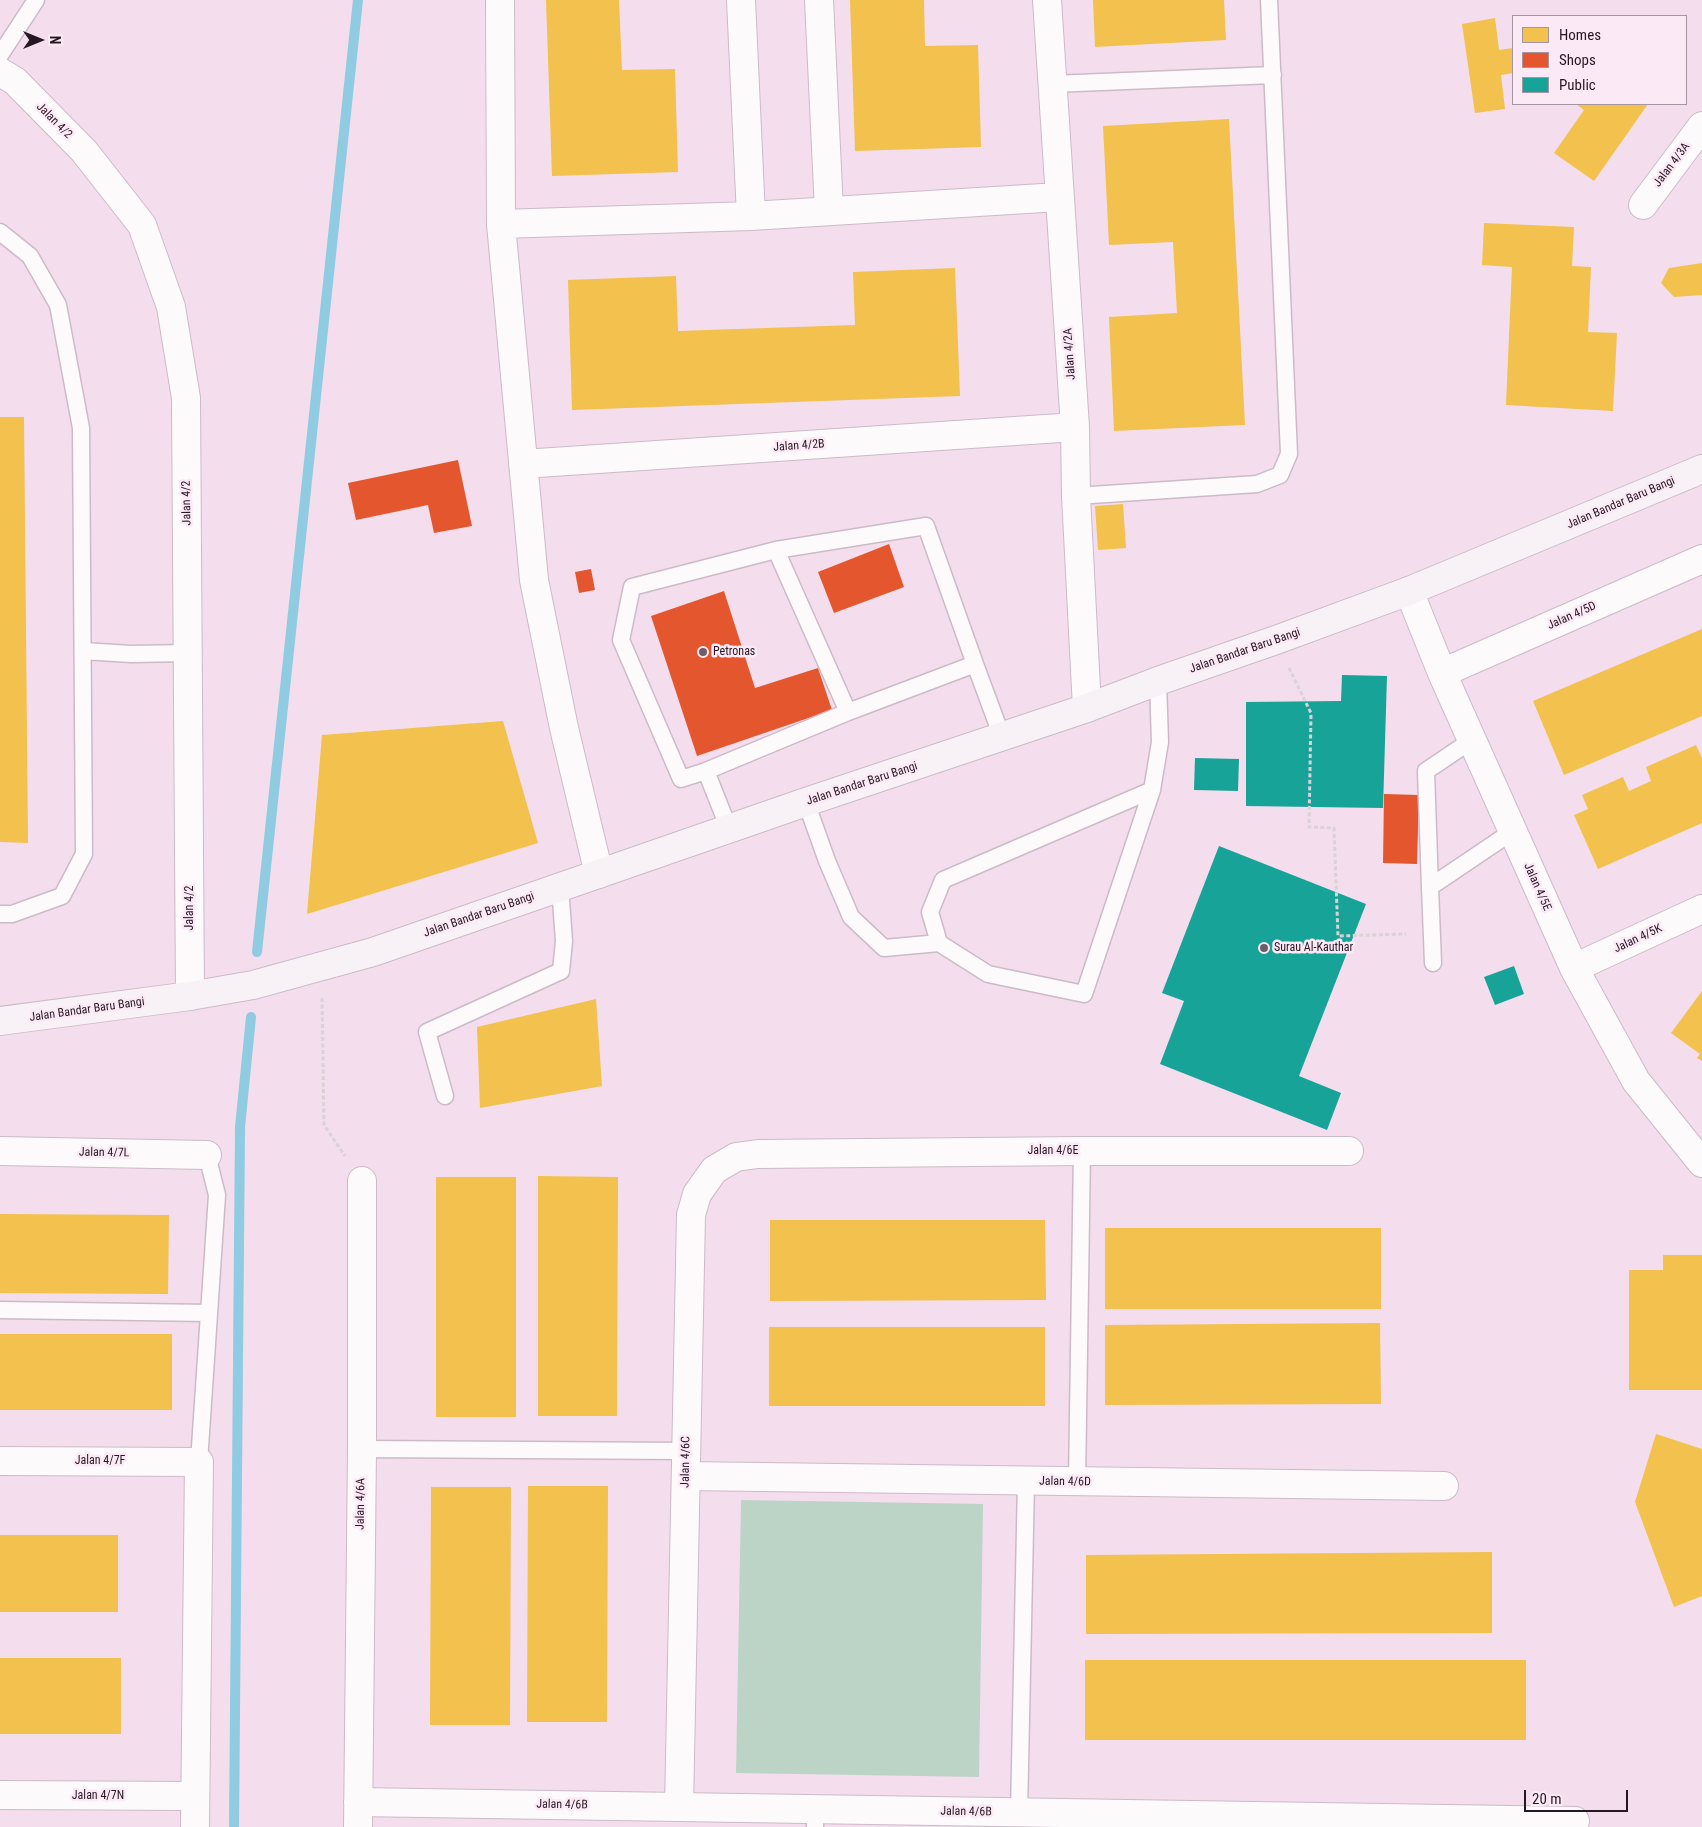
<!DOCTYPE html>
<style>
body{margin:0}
#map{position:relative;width:1702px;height:1827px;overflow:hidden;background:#f4dded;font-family:"Roboto Condensed",sans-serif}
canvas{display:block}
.legend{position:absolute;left:1512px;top:15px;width:175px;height:90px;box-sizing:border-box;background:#fbeaf5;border:1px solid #a696a1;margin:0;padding:6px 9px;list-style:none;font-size:15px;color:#261722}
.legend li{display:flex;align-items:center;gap:10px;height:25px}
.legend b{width:25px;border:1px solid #a696a1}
.north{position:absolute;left:15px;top:15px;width:50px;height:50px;-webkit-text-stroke:4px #fbeaf5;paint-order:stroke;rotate:90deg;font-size:14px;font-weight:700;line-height:20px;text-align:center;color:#261722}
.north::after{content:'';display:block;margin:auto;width:18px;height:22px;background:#261722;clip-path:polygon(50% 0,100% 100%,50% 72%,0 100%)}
.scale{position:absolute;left:1524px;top:1790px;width:104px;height:22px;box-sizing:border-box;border:2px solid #261722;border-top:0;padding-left:6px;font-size:15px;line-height:18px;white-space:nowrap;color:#261722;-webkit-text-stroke:4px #fbeaf5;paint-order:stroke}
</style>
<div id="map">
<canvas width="1702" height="1827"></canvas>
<ul class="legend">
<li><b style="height:14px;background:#f2c14e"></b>Homes</li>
<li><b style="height:14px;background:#e4572e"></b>Shops</li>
<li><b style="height:14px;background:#17a398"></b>Public</li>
</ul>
<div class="north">N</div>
<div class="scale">20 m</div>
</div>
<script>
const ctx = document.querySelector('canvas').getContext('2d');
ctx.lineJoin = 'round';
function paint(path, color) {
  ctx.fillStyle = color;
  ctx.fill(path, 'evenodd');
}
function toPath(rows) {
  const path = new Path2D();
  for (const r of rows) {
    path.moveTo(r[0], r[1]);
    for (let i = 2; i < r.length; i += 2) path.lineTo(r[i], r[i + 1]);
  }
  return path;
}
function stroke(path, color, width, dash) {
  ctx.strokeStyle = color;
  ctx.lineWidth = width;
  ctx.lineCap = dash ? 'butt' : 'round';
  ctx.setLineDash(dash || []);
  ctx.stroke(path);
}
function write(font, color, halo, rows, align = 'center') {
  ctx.font = font + ' "Roboto Condensed",sans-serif';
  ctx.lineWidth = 5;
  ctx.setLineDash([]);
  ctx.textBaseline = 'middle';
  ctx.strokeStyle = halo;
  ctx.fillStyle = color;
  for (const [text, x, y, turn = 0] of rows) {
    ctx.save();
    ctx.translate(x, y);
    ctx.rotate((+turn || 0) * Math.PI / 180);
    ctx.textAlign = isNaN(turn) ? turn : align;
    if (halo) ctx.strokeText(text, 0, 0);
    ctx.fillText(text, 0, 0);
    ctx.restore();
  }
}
paint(toPath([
 [741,1500,983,1504,979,1777,736,1773]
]), '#bcd4c6');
paint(toPath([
 [546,0,619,0,622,70,675,69,678,172,552,176],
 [850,0,924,0,925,46,978,45,981,147,855,151],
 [1093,0,1224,0,1226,40,1095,47],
 [1495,18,1499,50,1513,48,1513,73,1501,75,1505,109,1475,113,1462,24],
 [1576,104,1648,104,1594,181,1554,153,1584,110],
 [1229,119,1245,425,1114,431,1109,317,1177,313,1173,242,1109,245,1103,126],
 [1484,223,1574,227,1572,266,1591,267,1588,332,1617,333,1613,411,1506,405,1512,267,1482,265],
 [1702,263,1702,295,1674,297,1661,283,1669,268],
 [955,268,960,396,572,410,568,280,676,276,678,331,855,325,853,272],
 [0,417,24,417,28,843,0,842],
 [1123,504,1126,548,1098,550,1095,506],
 [1702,629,1702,716,1564,775,1533,701],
 [503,721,538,843,307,914,322,735],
 [1696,745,1702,758,1702,823,1598,869,1574,815,1588,809,1582,795,1623,777,1629,791,1651,781,1646,767],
 [1702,991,1702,1061,1697,1058,1700,1054,1671,1033],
 [596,999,602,1086,480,1108,477,1027],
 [538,1176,618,1177,617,1416,538,1416],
 [436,1177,516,1177,516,1417,436,1417],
 [0,1214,169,1215,168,1294,0,1293],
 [770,1220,1045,1220,1046,1300,770,1301],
 [1105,1228,1381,1228,1381,1309,1105,1309],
 [1663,1255,1702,1255,1702,1390,1629,1390,1629,1270,1663,1270],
 [1380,1323,1381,1404,1105,1405,1105,1325],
 [769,1327,1045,1327,1045,1406,769,1406],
 [0,1334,172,1334,172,1410,0,1410],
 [1656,1434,1702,1449,1702,1596,1674,1607,1635,1502],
 [528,1486,608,1486,607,1722,527,1722],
 [431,1487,511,1487,510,1725,430,1725],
 [0,1535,118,1535,118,1612,0,1612],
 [1492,1552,1492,1633,1086,1634,1086,1555],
 [0,1658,121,1658,121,1734,0,1734],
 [1085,1660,1526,1660,1526,1740,1085,1740]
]), '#f2c14e');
paint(toPath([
 [458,460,472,526,434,533,428,505,356,520,348,483],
 [889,544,904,587,834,613,818,572],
 [591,569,595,590,579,593,575,572],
 [724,591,755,688,818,668,832,710,697,756,651,616],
 [1384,794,1419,795,1417,864,1383,863]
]), '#e4572e');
paint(toPath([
 [1342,675,1387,676,1383,808,1246,806,1246,702,1341,701],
 [1195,758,1239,759,1238,791,1194,790],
 [1219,846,1366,904,1299,1076,1341,1093,1327,1130,1160,1064,1184,1001,1162,993],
 [1514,966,1524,994,1495,1005,1484,977]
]), '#17a398');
stroke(toPath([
 [257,952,358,0],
 [234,1827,240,1127,251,1017]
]), '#8fcbe1', 10);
const lane = toPath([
 [0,55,36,0],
 [1052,84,1273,75],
 [0,232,30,256,58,305,81,428,84,854,62,896,12,914,0,914],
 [1076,496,1257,484,1280,475,1289,454,1269,0],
 [776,550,926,526,975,664],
 [83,651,131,654,188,653],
 [1472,740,1426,771,1430,887,1513,831],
 [706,771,681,779,621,640,632,587,776,550,848,712],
 [1152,790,943,880,930,912,939,943,988,974,1084,994,1152,790,1160,742,1158,681],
 [806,802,827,861,851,917,884,948,939,943],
 [729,829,706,771,848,712,975,664,1002,737],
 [1430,887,1433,963],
 [445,1096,427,1032,561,971,564,941,560,887],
 [0,1310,209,1313],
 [362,1449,686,1451],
 [199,1462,217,1195,207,1155],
 [1077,1482,1082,1151],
 [1019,1813,1026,1481],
 [815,1827,815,1809]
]);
const street = toPath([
 [500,0,501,224,751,216,1059,197],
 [741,0,751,216],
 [819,0,829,211],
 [1047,0,1075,427,1076,496,1087,708],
 [0,72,15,81,84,151,142,225,171,307,186,398,190,996],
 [1643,205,1702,126],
 [501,224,534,580,564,728,599,874],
 [523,464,1075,427],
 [1409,591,1442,673,1574,968,1636,1081,1702,1163],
 [1442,673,1702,559],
 [1574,968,1702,909],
 [0,1151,207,1155],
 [0,1461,199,1462,195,1827],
 [686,1476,1444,1486],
 [0,1795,195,1796],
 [358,1802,1575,1821],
 [679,1807,691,1215,697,1194,714,1170,736,1157,758,1154,1082,1151,1349,1151],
 [358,1827,362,1449,362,1181]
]);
const secondary = toPath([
 [0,1021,190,996,253,985,373,952,806,802,1087,708,1158,681,1276,640,1409,591,1702,469]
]);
stroke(lane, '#ccbbc7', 19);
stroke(street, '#ccbbc7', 30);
stroke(secondary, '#ccbbc7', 30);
stroke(toPath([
 [1289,668,1311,713,1309,827,1334,828,1338,936,1406,934],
 [322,998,324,1125,345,1156]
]), '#d9d2d7', 3, [4, 2.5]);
stroke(lane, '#fdfafc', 16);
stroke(street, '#fdfafc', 28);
stroke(secondary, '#f8f2f6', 28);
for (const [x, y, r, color] of [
 [703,652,5,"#6e5c69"],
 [1264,948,5,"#6e5c69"]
]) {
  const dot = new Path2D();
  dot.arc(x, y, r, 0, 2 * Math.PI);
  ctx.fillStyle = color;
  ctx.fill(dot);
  stroke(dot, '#fbeaf5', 2);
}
write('12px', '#261722', '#fbeaf5', [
 ["Jalan 4/2",54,121,45],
 ["Jalan 4/3A",1672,165,-53],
 ["Jalan 4/2A",1070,354,-94],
 ["Jalan 4/2B",799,446,-4],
 ["Jalan 4/2",187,503,-91],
 ["Jalan Bandar Baru Bangi",1621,503,-23],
 ["Jalan 4/5D",1572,616,-24],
 ["Jalan Bandar Baru Bangi",1245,651,-19],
 ["Jalan Bandar Baru Bangi",862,784,-18],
 ["Jalan 4/5E",1537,887,66],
 ["Jalan 4/2",190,908,-90],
 ["Jalan Bandar Baru Bangi",479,915,-19],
 ["Jalan 4/5K",1638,939,-25],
 ["Jalan Bandar Baru Bangi",87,1010,-8],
 ["Jalan 4/6E",1053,1151],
 ["Jalan 4/7L",104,1153,1],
 ["Jalan 4/7F",100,1461],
 ["Jalan 4/6C",686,1462,-89],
 ["Jalan 4/6D",1065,1482,1],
 ["Jalan 4/6A",361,1504,-89],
 ["Jalan 4/7N",98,1796],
 ["Jalan 4/6B",562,1805,1],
 ["Jalan 4/6B",966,1812,1]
]);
write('12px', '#261722', '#fbeaf5', [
 ["Petronas",713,652],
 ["Surau Al-Kauthar",1274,948]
], 'left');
</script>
